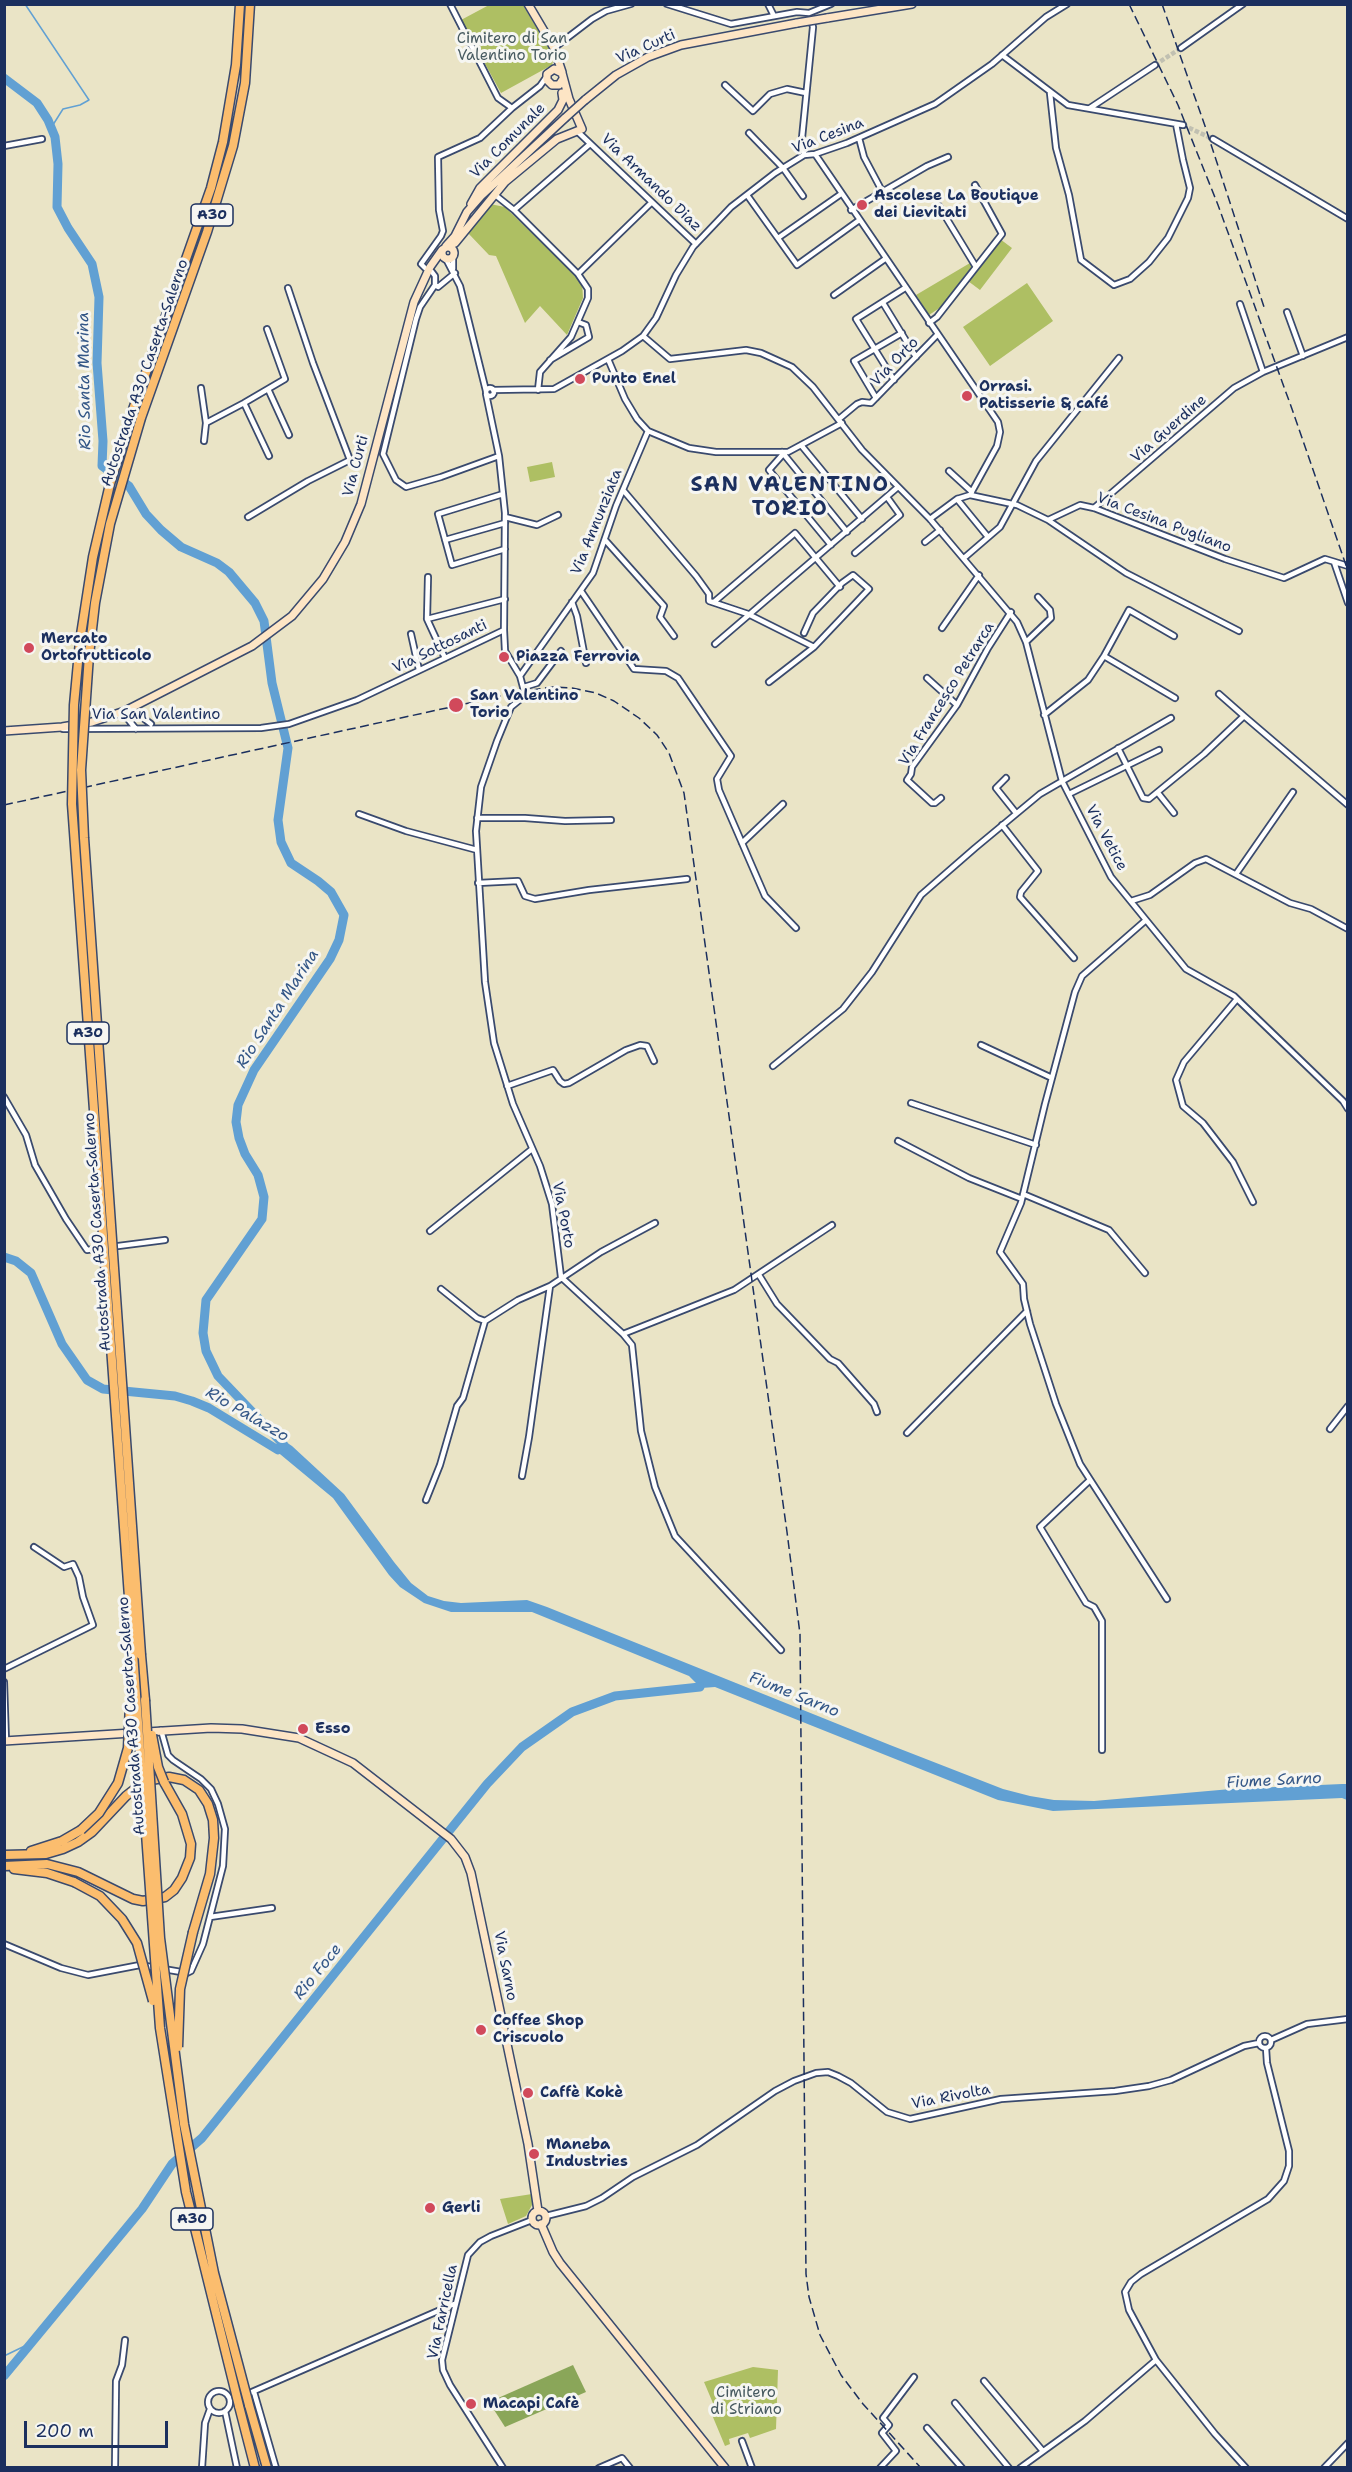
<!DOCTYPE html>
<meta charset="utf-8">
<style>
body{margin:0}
#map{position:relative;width:1352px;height:2472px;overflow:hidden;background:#eae4c6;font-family:"Shantell Sans",sans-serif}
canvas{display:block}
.frame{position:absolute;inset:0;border:6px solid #1b2f5e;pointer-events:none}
.scale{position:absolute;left:24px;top:2421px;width:144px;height:27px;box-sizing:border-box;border:3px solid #1b2f5e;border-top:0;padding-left:8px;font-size:18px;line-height:21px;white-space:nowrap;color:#1b2f5e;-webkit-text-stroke:4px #f6f6f2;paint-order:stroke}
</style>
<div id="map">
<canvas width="1352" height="2472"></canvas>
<div class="frame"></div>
<div class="scale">200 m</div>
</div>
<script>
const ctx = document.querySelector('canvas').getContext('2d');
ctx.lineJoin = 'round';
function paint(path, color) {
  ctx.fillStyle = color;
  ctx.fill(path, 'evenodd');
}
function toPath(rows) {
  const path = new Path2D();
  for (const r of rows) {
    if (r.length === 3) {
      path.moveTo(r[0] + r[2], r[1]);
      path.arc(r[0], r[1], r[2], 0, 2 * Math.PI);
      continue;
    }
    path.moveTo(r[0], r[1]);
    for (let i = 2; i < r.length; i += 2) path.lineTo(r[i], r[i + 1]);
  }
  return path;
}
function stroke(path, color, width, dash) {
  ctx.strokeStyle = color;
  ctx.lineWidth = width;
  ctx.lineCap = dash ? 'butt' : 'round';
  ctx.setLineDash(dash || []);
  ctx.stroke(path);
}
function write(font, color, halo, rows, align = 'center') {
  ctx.font = font + ' "Shantell Sans",sans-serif';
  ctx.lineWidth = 6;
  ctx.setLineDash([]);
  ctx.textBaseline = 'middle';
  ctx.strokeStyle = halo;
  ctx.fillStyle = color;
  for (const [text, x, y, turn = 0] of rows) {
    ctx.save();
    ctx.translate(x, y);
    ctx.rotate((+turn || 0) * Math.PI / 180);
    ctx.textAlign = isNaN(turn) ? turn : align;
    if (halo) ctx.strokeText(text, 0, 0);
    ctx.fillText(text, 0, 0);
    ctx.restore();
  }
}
paint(toPath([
 [489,5,523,5,554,57,552,65,501,93,461,20],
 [490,204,505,207,582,282,583,298,567,335,540,306,525,323,496,256,489,255,468,233],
 [1000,239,1012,248,980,290,968,281],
 [970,263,973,268,941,307,929,315,916,295],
 [1027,283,1053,321,990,366,963,327],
 [552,462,555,477,530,482,527,467],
 [532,2194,532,2205,526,2216,508,2224,500,2199],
 [753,2367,778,2370,776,2429,750,2438,748,2433,729,2439,730,2444,725,2446,710,2410,715,2408,704,2382]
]), '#aebf63');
paint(toPath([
 [573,2365,586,2392,505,2427,489,2402]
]), '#8aa659');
paint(toPath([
 [277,1436,292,1446,344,1494,394,1562,411,1583,428,1596,444,1601,461,1603,527,1600,547,1607,890,1745,1003,1789,1030,1796,1054,1800,1094,1801,1231,1789,1342,1784,1347,1784,1347,1800,1342,1798,1053,1811,998,1800,715,1687,688,1689,696,1683,689,1676,532,1612,451,1612,424,1603,400,1587,389,1575,333,1498,269,1445,270,1443,279,1447,281,1443]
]), '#61a0d3');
stroke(toPath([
 [25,4,89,100,80,105,63,109,51,128],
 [4,2356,31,2343]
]), '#61a0d3', 1.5);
stroke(toPath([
 [4,78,37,103,48,120,55,137,58,164,57,207,68,228,92,264,99,297,97,363,103,441,102,466,129,486,146,514,161,530,181,547,217,563,229,572,255,603,264,621,272,683,288,748,278,820,281,842,291,863,318,881,331,892,344,915,339,940,330,959,254,1070,238,1105,236,1122,239,1138,245,1154,258,1175,264,1197,262,1219,206,1300,203,1333,206,1351,218,1376,284,1445],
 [4,1257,16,1261,31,1273,62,1344,87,1380,103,1389,175,1396,192,1401,209,1408,278,1450],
 [4,2376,142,2209,172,2164,202,2138,487,1784,522,1747,572,1712,615,1696,700,1687]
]), '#61a0d3', 9);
stroke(toPath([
 [1155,65,1181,48],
 [1183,125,1213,139]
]), '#c1c0b1', 4.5, [4.5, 2]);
const street = toPath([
 [450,4,498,98,512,108],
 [667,4,731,24,797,12,809,13,831,4],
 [768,4,774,16],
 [554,48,592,19,606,11,631,4],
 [1181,48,1243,4],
 [1002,55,1068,105,1183,125],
 [725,85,753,111,770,94,787,89,806,93],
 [1050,93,1056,148,1069,195,1081,260,1114,285,1130,279,1149,262,1168,238,1188,198,1190,188,1183,160,1176,124],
 [1090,108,1155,65],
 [578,132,696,244],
 [749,133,783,168,803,196],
 [859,138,864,157,882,191],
 [1213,139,1348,219],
 [4,146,42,139],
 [815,154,998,422,1000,432,997,446,970,495,957,499,930,519],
 [804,155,802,138,813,27,811,20],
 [494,194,514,210,578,274,588,289,588,298,571,337,540,372,538,390],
 [747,195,797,265,858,221],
 [939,206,976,267],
 [514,210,590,144],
 [851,210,927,166,948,157],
 [778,238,841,194],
 [446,259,460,286,486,391],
 [425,268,421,264,441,236,443,231,439,210,438,157,480,138,512,108,540,86,547,76],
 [453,269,453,256],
 [432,272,435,276,435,285,438,287,455,273],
 [578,274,651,203],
 [435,285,420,307,416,319,383,454,396,480,406,487,441,477,499,456],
 [834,295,885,259],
 [883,303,916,357],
 [1240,304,1263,372],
 [1287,312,1303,356],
 [929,323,937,317,1002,234,975,185],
 [643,336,670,359,746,350,761,353,792,367,813,387,862,450,930,519,1017,622,1026,642,1062,781,1111,877,1186,969,1234,996,1343,1101,1348,1109],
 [608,359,625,399,637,419,648,431,689,448,716,452,788,452,842,423],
 [550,360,589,337,586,325,578,322],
 [894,380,856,319,905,288],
 [201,388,206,423],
 [490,392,4],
 [268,389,289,435],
 [493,390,554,389,622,351,643,336,656,318,676,275,693,247,731,207,775,173,804,155,815,154,847,143,935,104,992,64,1046,17,1067,4],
 [876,398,854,361,902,333],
 [244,403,269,456],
 [839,419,857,404,862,402,871,403,938,334],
 [204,441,206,423,244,403,285,379,267,329],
 [801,445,862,519],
 [782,452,847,532],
 [784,453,769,470,831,545],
 [949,471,972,492],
 [623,490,696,576,709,594,709,601,748,614,814,647,769,682],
 [503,494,438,514,452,565,505,549],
 [970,495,1017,505,1048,520,1080,505,1094,508,1225,559,1284,578,1325,559,1348,566],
 [957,499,988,537],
 [1094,508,1234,388,1263,372,1348,337],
 [248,517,308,481,350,460,313,363,288,288],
 [505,517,537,525,558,515],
 [1048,520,1126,573,1239,631],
 [445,540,505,523],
 [606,541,664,606,660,617,674,636],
 [925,542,940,530],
 [855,553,900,515,887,497],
 [964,558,1000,527,1036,461,1119,358],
 [1334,562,1348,603],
 [428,577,427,619,445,658],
 [581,591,634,669,666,671,678,678,731,756,717,779,719,790,765,896,796,928],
 [572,602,577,616,586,663],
 [714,602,795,533,840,587],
 [427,619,505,599],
 [942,628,979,575],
 [504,630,505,651,520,676,524,691,522,698,511,707,497,741,481,787,476,831,485,982,494,1043,513,1104,540,1166,552,1204,561,1277,623,1334,632,1345,641,1431,655,1487,675,1536,781,1650],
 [804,633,813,613,842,583,853,575,869,589,814,647],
 [411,634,419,670],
 [1026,642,1051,618,1050,610,1038,597],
 [715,644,898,487],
 [1104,656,1175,698],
 [520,676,593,573,616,506,648,431],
 [927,678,957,705],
 [524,687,537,683,561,651],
 [1044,715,1088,680,1104,656,1129,610,1174,636],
 [1244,716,1348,805],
 [63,729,261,728,289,724,357,700,504,630,505,513,499,456,486,394],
 [136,729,127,718,130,708,151,724],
 [1118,748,1143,798,1149,799,1204,754,1244,716,1219,694],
 [1006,778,996,788,1016,813],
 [1158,793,1174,813],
 [1069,794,1159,750],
 [941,798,935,803,932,803,907,780,911,774,912,767,957,705,988,648,1011,612],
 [359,814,406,831,477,850],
 [477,818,525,818,565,821,611,820],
 [1002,825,1038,871,1021,892,1020,897,1074,958],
 [742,843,783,804],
 [1236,874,1293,792],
 [478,883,518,881,525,896,535,899,589,890,687,879],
 [1131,901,1150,895,1195,863,1206,859,1290,903,1311,909,1348,929],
 [1146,920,1082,976,1075,992,1045,1104,1021,1203,1000,1252,1023,1284,1024,1299,1030,1324,1056,1404,1080,1464,1167,1599],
 [1237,999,1184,1062,1176,1080,1183,1106,1203,1123,1233,1162,1253,1202],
 [981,1045,1052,1078],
 [773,1066,843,1009,872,972,921,895,975,848,1040,794,1171,718],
 [507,1086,553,1070,560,1081,564,1084,569,1083,626,1050,640,1045,647,1046,654,1061],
 [4,1097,26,1135,35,1165,66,1219,87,1250,165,1240],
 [911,1103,1036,1145],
 [898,1141,969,1178,1022,1199],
 [1023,1194,1109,1230,1145,1273],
 [430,1231,532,1149],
 [759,1275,777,1304,830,1359,838,1363,874,1404,877,1412],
 [441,1289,477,1318,485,1321],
 [623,1334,734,1290,832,1225],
 [1330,1429,1348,1406],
 [907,1433,1027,1311],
 [522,1476,529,1437,550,1286,601,1252,655,1223],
 [1090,1480,1040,1527,1086,1603,1094,1607,1102,1621,1102,1750],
 [426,1500,440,1465,457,1406,463,1398,485,1321,518,1300,550,1286],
 [4,1669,93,1625,83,1597,79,1577,73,1564,64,1567,34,1547],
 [4,1682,6,1741],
 [210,1917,272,1908],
 [4,1944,61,1968,88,1975,140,1965,187,1973,191,1971,203,1944,223,1866,225,1829,218,1804,211,1789,201,1779,173,1760,168,1755,161,1730],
 [1265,2042,6],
 [1271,2040,1307,2024,1348,2019],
 [546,2216,586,2206,602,2198,633,2177,697,2145,775,2091,794,2081,816,2073,828,2072,838,2076,851,2083,887,2112,910,2119,1001,2099,1115,2091,1149,2086,1171,2080,1244,2046,1259,2043],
 [984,2381,1042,2450],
 [219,2402,11],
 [254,2392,276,2468],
 [245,2395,454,2304],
 [955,2403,1009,2468],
 [225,2411,237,2468],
 [927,2428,962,2468],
 [742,2441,752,2468],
 [115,2468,116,2381,122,2365,125,2340],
 [202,2468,205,2423,210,2409],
 [503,2468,450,2385,443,2370,442,2360,468,2255,480,2242,491,2236,532,2220],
 [599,2468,622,2458,630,2468],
 [880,2468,896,2451,882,2433,889,2425,883,2418,914,2377],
 [1020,2468,1085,2421,1156,2360],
 [1246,2468,1215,2434,1156,2360,1129,2310,1125,2292,1131,2282,1141,2274,1268,2199,1284,2181,1289,2166,1289,2151,1267,2063,1266,2048],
 [1324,2468,1348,2443]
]);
const secondary = toPath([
 [528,4,554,48,562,72],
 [827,18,912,4],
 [585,100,616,75,648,57,681,45,797,23],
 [471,204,480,188,558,110,563,100,562,93],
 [455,243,505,182,557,139,582,129,569,99,562,73,554,69,547,74,547,80,552,85,559,85,563,79],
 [446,246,455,236,467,212,481,196,565,118],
 [448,253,6],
 [4,731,62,727,92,722,125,711,252,646,292,616,323,579,345,542,361,504,414,302,430,267,442,250],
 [4,1741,211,1728,242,1729,299,1738,353,1763,451,1839,465,1857,471,1873,528,2144,538,2211],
 [539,2218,7],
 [541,2224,553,2252,560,2263,725,2468]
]);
const highway = toPath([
 [131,415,211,188,223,142,236,65,240,4],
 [141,418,207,232,233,146,245,83,250,4],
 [141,1655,145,1700],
 [31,1851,62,1841,81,1830],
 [4,1855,46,1854,63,1849,78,1842,92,1832,126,1796,145,1781,169,1777,184,1780,199,1790,208,1804,213,1820,214,1838,210,1874,193,1932],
 [4,1866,47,1864,78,1872,133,1899,143,1901,165,1897,174,1890,182,1878,190,1858,191,1844,182,1814,164,1782],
 [14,1869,47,1873,74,1882],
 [249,2405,267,2468],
 [239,2406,255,2468]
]);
stroke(street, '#3a4a6e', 8);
stroke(secondary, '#3a4a6e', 10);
stroke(highway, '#3a4a6e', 11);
stroke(street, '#fff', 4.5);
stroke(secondary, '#fde5c5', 7);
stroke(highway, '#fbbd6e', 8);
stroke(toPath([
 [1129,4,1178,105,1218,205,1292,409,1348,571],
 [1162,4,1205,126,1264,307],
 [4,805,524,691,553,687,572,688,596,693,614,701,639,718,657,735,669,753,684,793,787,1532,800,1634,806,2274,809,2297,820,2335,841,2375,863,2404,921,2468]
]), '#1b2f5e', 1.5, [9, 4.5]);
const secondaryBridge = toPath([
 [797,23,827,18],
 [565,118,585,100]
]);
const highwayBridge = toPath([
 [131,415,110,484,93,557,80,641,74,705,72,804,160,2028,186,2192,239,2406],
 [141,418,110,524,95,603,89,655,81,770,84,838,141,1655],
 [145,1700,160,1938,184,2124,214,2273,249,2405],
 [152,1735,158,1767,164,1782],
 [81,1830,99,1813,118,1783,128,1748,130,1704],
 [74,1882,100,1896,122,1919,137,1943,153,2001],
 [178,2047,180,1989,193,1932]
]);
stroke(secondaryBridge, '#3a4a6e', 10, []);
stroke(highwayBridge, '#3a4a6e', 11, []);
stroke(secondaryBridge, '#fde5c5', 7);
stroke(highwayBridge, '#fbbd6e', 8);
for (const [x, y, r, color] of [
 [862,205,6,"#d1495b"],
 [580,379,6,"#d1495b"],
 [967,396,6,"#d1495b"],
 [29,648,6,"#d1495b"],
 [504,657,6,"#d1495b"],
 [456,705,8,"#d1495b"],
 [303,1729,6,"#d1495b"],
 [481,2030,6,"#d1495b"],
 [528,2093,6,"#d1495b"],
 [534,2154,6,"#d1495b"],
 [430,2208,6,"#d1495b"],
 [471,2404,6,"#d1495b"]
]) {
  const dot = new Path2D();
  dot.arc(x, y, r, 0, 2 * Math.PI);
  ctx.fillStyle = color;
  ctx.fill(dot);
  stroke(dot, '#f6f6f2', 2);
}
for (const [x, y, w] of [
 [212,215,42],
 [88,1033,42],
 [192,2219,42]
]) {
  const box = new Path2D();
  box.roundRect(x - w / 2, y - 11, w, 22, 4.5);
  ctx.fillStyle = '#f6f6f2';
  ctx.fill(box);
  stroke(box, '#1b2f5e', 1.5);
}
write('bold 14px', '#1b2f5e', null, [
 ["A30",212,215],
 ["A30",88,1033],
 ["A30",192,2219]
]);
write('15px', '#475a60', '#f6f6f2', [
 ["Cimitero di San",512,39],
 ["Valentino Torio",512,56],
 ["Cimitero",746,2393],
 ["di Striano",746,2410]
]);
write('15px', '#1b2f5e', '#f6f6f2', [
 ["Via Curti",646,47,-24],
 ["Via Cesina",828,136,-21],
 ["Via Comunale",508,141,-45],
 ["Via Armando Diaz",651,183,44],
 ["Via Orto",895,362,-46],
 ["Autostrada A30 Caserta-Salerno",145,373,-71],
 ["Via Guerdine",1169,429,-41],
 ["Via Curti",356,466,-75],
 ["Via Annunziata",597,522,-68],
 ["Via Cesina Pugliano",1164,523,21],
 ["Via Sottosanti",440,647,-26],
 ["Via Francesco Petrarca",947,694,-58],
 ["Via San Valentino",156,715],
 ["Via Vetice",1106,838,62],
 ["Via Porto",563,1215,79],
 ["Autostrada A30 Caserta-Salerno",98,1232,-94],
 ["Autostrada A30 Caserta-Salerno",132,1716,-94],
 ["Via Sarno",505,1966,79],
 ["Via Rivolta",951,2097,-11],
 ["Via Farricella",443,2312,-78]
]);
write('bold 15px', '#1b2f5e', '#f6f6f2', [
 ["Ascolese La Boutique",874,196],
 ["dei Lievitati",874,213],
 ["Punto Enel",592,379],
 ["Orrasi.",979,387],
 ["Patisserie & café",979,404],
 ["Mercato",41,639],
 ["Ortofrutticolo",41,656],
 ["Piazza Ferrovia",516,657],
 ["San Valentino",470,696],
 ["Torio",470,713],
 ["Esso",315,1729],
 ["Coffee Shop",493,2021],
 ["Criscuolo",493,2038],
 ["Caffè Kokè",540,2093],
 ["Maneba",546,2145],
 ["Industries",546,2162],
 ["Gerli",442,2208],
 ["Macapi Cafè",483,2404]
], 'left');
write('italic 16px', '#345787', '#f6f6f2', [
 ["Rio Santa Marina",85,381,-91],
 ["Rio Santa Marina",278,1009,-57],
 ["Rio Palazzo",247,1415,30],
 ["Fiume Sarno",794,1695,22],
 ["Fiume Sarno",1274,1781,-3],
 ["Rio Foce",318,1972,-51]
]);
ctx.letterSpacing = '1.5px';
write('bold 21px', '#1b2f5e', '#f6f6f2', [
 ["SAN VALENTINO",790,486],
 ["TORIO",790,510]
]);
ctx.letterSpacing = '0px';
</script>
